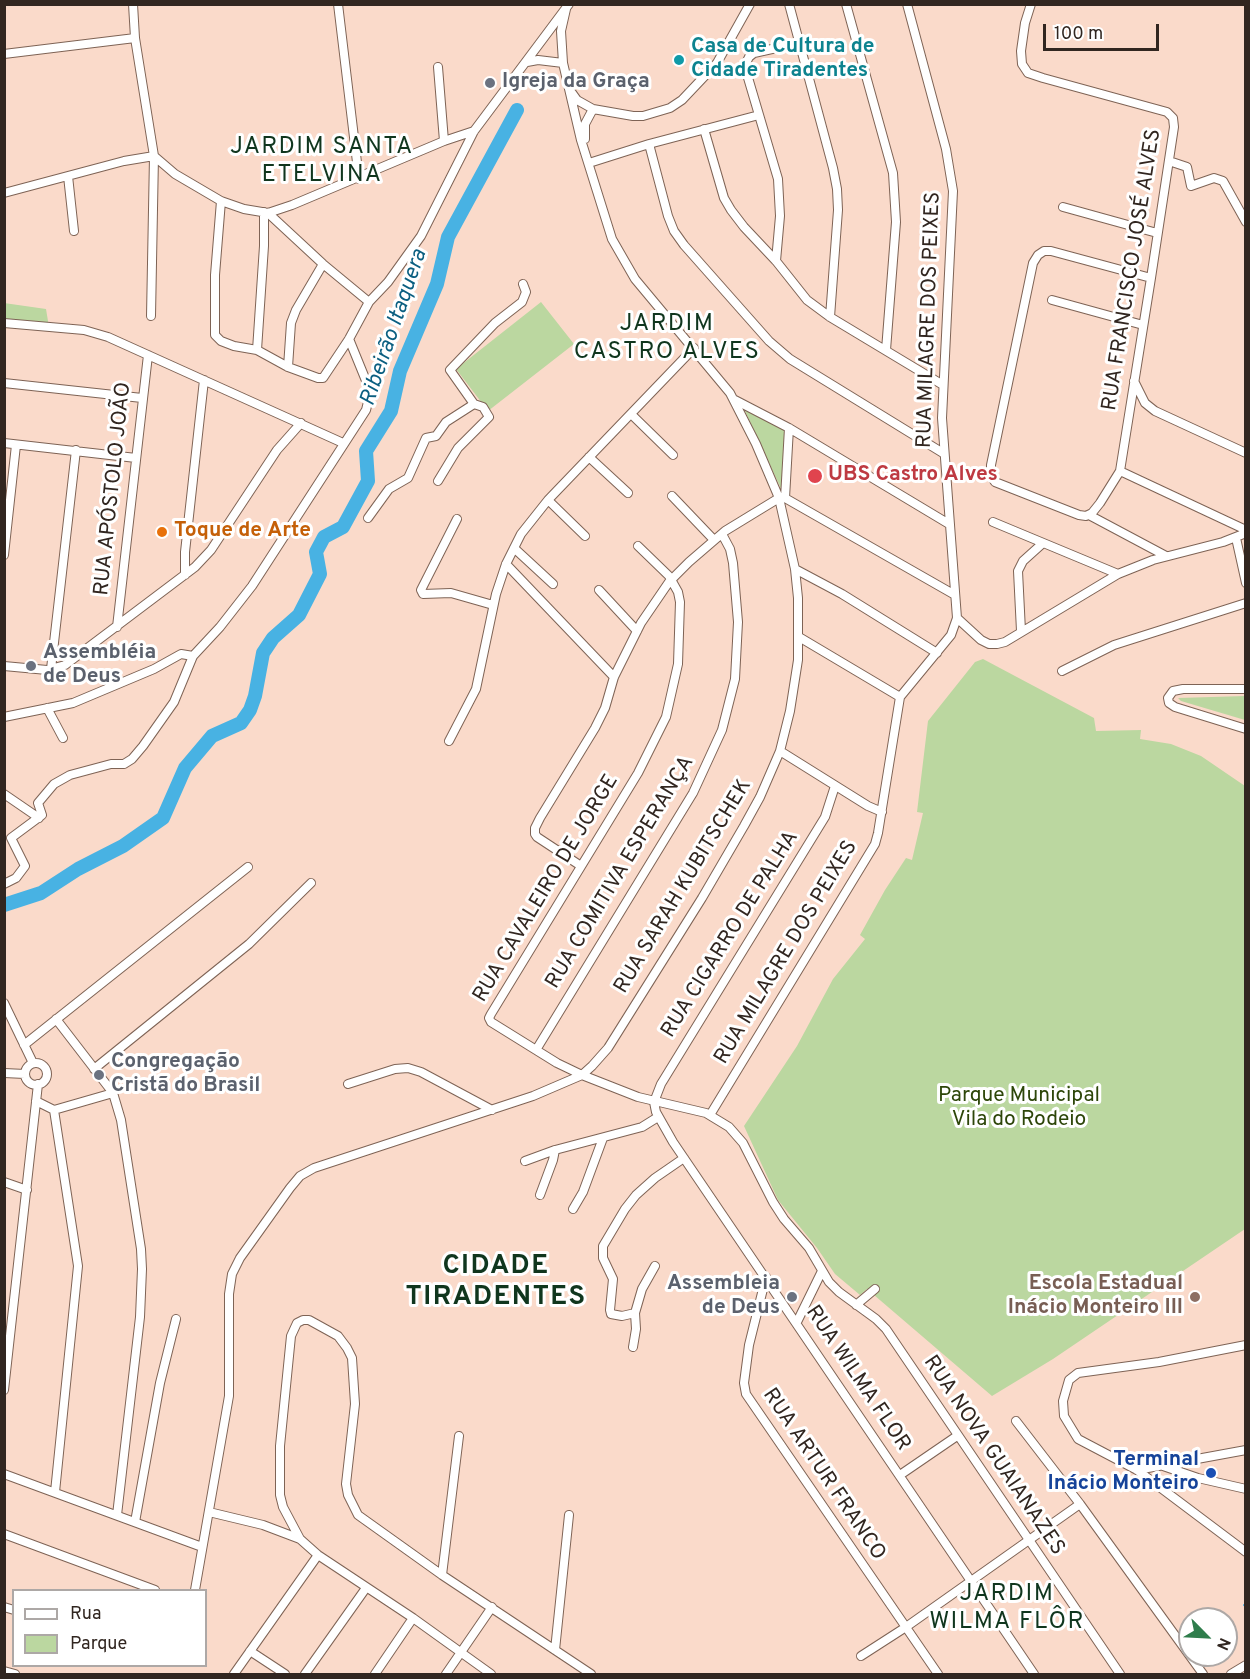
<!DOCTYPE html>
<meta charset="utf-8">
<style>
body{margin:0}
#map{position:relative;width:1250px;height:1679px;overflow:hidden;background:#fadaca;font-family:Overpass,sans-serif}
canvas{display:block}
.frame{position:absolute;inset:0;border:6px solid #312620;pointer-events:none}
.legend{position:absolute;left:12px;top:1589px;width:195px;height:78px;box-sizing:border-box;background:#fff;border:2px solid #ada8a6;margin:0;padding:8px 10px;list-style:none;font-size:18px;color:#312620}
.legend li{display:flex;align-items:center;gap:12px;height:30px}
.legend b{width:30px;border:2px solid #ada8a6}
.north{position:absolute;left:1178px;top:1607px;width:60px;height:60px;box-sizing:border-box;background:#fff;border:2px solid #ada8a6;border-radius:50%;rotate:114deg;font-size:16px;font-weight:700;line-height:24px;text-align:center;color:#312620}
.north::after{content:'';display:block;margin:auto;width:21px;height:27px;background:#2f7d4c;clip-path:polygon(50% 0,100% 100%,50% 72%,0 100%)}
.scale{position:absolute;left:1043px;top:24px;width:116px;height:27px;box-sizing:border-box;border:3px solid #312620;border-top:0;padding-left:8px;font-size:18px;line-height:21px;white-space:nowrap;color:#312620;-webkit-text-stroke:4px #fff;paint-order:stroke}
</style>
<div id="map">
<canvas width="1250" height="1679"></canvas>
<div class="frame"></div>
<ul class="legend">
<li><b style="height:8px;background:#fff"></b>Rua</li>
<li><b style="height:16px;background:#bbd7a0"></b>Parque</li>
</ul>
<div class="north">N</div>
<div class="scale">100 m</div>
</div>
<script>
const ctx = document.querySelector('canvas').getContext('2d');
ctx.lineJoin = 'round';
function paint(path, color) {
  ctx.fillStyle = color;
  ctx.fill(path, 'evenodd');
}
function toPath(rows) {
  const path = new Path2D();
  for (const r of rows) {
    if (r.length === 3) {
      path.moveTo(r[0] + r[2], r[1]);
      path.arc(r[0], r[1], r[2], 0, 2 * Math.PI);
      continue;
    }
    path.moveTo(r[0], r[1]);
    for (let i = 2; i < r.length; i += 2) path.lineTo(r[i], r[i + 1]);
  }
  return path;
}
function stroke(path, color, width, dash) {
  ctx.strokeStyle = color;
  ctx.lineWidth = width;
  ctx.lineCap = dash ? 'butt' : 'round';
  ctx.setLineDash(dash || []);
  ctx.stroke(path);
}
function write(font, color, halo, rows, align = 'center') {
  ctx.font = font + ' Overpass,sans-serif';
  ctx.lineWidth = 6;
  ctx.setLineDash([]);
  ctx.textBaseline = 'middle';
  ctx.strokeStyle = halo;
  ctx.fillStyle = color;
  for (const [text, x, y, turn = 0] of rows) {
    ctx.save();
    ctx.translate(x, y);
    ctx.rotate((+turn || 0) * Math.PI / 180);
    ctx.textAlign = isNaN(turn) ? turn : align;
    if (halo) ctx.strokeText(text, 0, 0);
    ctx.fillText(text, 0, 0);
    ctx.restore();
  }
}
paint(toPath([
 [541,302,574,344,488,411,456,369],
 [4,303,46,309,49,327,5,320],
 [744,409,786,430,783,493],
 [983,659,1094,718,1096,731,1141,730,1140,739,1171,744,1201,756,1245,786,1245,1229,1053,1359,992,1396,867,1289,860,1295,835,1274,817,1248,778,1200,744,1126,797,1046,833,979,865,939,860,935,885,890,906,858,912,860,923,813,917,812,928,721,975,662],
 [1245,696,1245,720,1181,701,1178,698]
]), '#bbd7a0');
stroke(toPath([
 [1244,1605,1246,1606]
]), '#48b2e3', 2);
stroke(toPath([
 [4,905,41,893,78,869,123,846,163,818,185,768,212,736,241,723,250,710,255,696,263,653,273,638,299,615,320,574,316,552,324,537,343,527,368,481,366,451,391,411,400,371,437,284,448,237,517,110]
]), '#48b2e3', 14);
const minor = toPath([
 [133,4,135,38,154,156,151,316],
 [338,4,359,179],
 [789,4,833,168,837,189,838,210,830,317],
 [846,4,893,173,896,222,886,350],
 [1031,4,1025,23,1021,51,1022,64,1028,73,1043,78,1167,112,1173,118,1174,127,1151,278,1120,471,1100,503,1092,513,1086,516,1079,515,995,482,991,476,991,465,1033,263,1038,255,1044,251,1051,251,1151,278],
 [4,54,135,38],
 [527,62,538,60,563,63],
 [438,67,444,141],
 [572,93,577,100,593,109,633,116,643,116,670,108,682,100,717,63,750,4],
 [704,129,724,198,731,210,744,227,776,261,807,300,830,317,943,385],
 [585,139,585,124,593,109],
 [649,144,668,216,674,231,684,245,769,341,790,359,943,453],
 [154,156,175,174,221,201,244,209,268,213,292,205,444,141,474,131],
 [1169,161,1187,167,1191,186,1214,178,1223,181,1246,222],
 [589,163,649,144,759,115],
 [68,176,74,231],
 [4,193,124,161,154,156],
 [221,201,215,275,215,335,221,341,234,346,257,350,288,367,318,378,323,378,349,339,369,302,388,282,421,236,474,131,569,4],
 [1063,207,1157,233],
 [268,213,323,264,369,302],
 [776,261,780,216,778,179,746,71,746,63,749,57,754,53,799,43],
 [1052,300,1143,325],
 [4,323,84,330,108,337,343,443],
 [257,350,264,246,264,212],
 [288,367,291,323,296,310,323,264],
 [1134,381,1145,403,1155,411,1246,453],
 [4,383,142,398],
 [735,400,789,428,949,524],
 [631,414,673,455],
 [4,443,136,458],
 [589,457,628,493],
 [1120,471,1246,530],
 [438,481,458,448,489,417,483,407,474,404],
 [672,496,714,540],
 [785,498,789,428],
 [548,500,585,536],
 [1089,515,1166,556],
 [368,518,389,489,408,478,426,438,436,436,446,422,474,404,450,370,495,323,522,302,526,292,523,284],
 [457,519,421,590,423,594,451,593,493,605],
 [993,522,1118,574],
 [1236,538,1246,583],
 [638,546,669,576,678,592,680,602,678,664,666,717,638,773,491,1014,489,1018,491,1022,557,1063,582,1075,638,1097,706,1113,729,1127,743,1143,773,1202,784,1219,809,1248,829,1282,839,1292,876,1319,886,1329,1120,1674],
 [514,548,553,584],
 [4,555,16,445],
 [506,564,614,677],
 [795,569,842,594,937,653],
 [185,575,185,552,204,380],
 [599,590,637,631],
 [957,618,981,640,989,644,997,644,1005,642,1118,574,1153,560,1223,542,1246,533],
 [117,627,148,355],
 [1021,631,1018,571,1023,561,1043,543],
 [799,637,900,697],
 [4,666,47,670,65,665,195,567,211,550,277,450,301,423],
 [51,669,76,450],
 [1062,671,1114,645,1246,603],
 [1246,689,1183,689,1173,691,1168,698,1169,703,1175,707,1246,729],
 [47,708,63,738],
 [4,717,73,703,154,669,181,654,193,656],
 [449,741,476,689,496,594,506,564,521,534,548,500,694,348],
 [780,751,868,806,882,812],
 [835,786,825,817,661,1084,654,1102,656,1112,673,1142,1034,1674],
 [4,794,39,818],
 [581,866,537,837,535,834,535,828,540,818,595,728,605,708,614,677,641,623,669,582,689,562,725,531,779,498,785,498,955,595],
 [4,884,16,878,25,866,11,838,42,815,38,803,54,784,70,775,111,764,124,764,132,759,143,746,174,702,193,656,220,627,252,586,366,410,369,398,369,388,349,339],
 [4,1003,33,1063],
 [56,1019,113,1093,121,1120,141,1249,142,1269,140,1317,117,1515],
 [24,1045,248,867],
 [536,1050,693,793,722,730,735,679,738,622,733,563,730,549,722,534],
 [36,1074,11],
 [94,1069,249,944,311,883],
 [4,1073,25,1074],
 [348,1084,395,1069,408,1068,421,1072,492,1110],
 [36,1101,54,1110,113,1093],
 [54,1110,78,1266,55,1492],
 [710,1115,875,844,878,833,900,697,951,635,957,618,942,418,953,191,946,149,907,4],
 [525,1161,555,1150,642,1127,658,1117],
 [4,1182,27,1190],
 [540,1195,553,1160,555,1150],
 [573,1209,583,1192,603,1138],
 [655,1266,642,1289,635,1313,622,1316,611,1314,610,1310,613,1279,603,1258,603,1246,625,1209,636,1195,655,1178,684,1158],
 [766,1277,749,1345,744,1383,746,1394,938,1674],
 [856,1305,875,1289],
 [797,1322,822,1271],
 [1246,1345,1159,1362,1078,1373,1069,1380,1063,1401,1064,1416,1078,1439,1137,1470,1246,1552],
 [633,1347,636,1329,635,1313],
 [4,1390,38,1084],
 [1016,1421,1080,1504,1203,1674],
 [1163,1466,1198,1478,1246,1489],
 [1137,1470,1246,1450],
 [4,1474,202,1547],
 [900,1475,957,1436],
 [209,1512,263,1525,300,1539,318,1555,413,1618,491,1674],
 [135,1522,160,1383,176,1319],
 [4,1534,155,1590],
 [300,1539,283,1507,280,1495,280,1446,291,1336,297,1323,303,1320,309,1320,338,1336,347,1348,352,1358,355,1404,346,1484,348,1495,358,1515,442,1575,591,1674],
 [442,1575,459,1436],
 [195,1590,229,1396,229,1294,232,1274,240,1258,290,1188,300,1176,314,1168,533,1096,582,1075,592,1066,608,1048,702,898,744,826,760,797,780,751,790,711,798,660,798,598,795,569,779,498,756,444,730,393,635,279,612,239,581,140,563,63,561,31,566,9],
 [4,1607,14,1610],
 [555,1650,569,1515],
 [250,1651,285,1674],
 [861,1656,906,1627,1080,1504],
 [4,1671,15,1674],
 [234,1674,318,1555],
 [305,1674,366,1588],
 [375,1674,413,1618],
 [446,1674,492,1607],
 [1231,1674,1246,1665]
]);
stroke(minor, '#7e6355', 10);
stroke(minor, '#fff', 8);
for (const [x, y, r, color] of [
 [679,60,6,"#0f9aa8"],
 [490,83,6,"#6b7280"],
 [815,476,8,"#e0444e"],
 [162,532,6,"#e8710a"],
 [31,666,6,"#6b7280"],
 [99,1075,6,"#6b7280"],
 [792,1297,6,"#6b7280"],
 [1195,1297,6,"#8d6e63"],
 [1211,1473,6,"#1a4fb4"]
]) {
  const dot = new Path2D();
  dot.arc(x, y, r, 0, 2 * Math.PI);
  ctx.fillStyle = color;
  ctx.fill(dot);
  stroke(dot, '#fff', 2);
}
write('bold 21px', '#0d838f', '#fff', [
 ["Casa de Cultura de",691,48],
 ["Cidade Tiradentes",691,72]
], 'left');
write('bold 21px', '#5b616d', '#fff', [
 ["Igreja da Graça",502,83],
 ["Assembléia",43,654],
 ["de Deus",43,678],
 ["Congregação",111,1063],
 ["Cristã do Brasil",111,1087],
 ["Assembleia",780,1285,"right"],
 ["de Deus",780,1309,"right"]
], 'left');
write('21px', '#312620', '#fff', [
 ["RUA FRANCISCO JOSÉ ALVES",1133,270,-81],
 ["RUA MILAGRE DOS PEIXES",930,320,-88],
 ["RUA APÓSTOLO JOÃO",114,489,-84],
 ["RUA COMITIVA ESPERANÇA",621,873,-59],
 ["RUA SARAH KUBITSCHEK",684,887,-59],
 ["RUA CAVALEIRO DE JORGE",547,889,-59],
 ["RUA CIGARRO DE PALHA",731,935,-58],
 ["RUA MILAGRE DOS PEIXES",787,953,-59],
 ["RUA WILMA FLOR",857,1379,56],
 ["RUA NOVA GUAIANAZES",993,1456,56],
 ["RUA ARTUR FRANCO",823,1475,56]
]);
write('bold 21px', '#be3a42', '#fff', [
 ["UBS Castro Alves",828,476]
], 'left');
write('bold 21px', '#c56008', '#fff', [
 ["Toque de Arte",174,532]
], 'left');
write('21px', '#2d4609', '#fff', [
 ["Parque Municipal",1019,1097],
 ["Vila do Rodeio",1019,1121]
]);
write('bold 21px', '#785e54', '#fff', [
 ["Escola Estadual",1183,1285],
 ["Inácio Monteiro III",1183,1309]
], 'right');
write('bold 21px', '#164399', '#fff', [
 ["Terminal",1199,1461],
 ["Inácio Monteiro",1199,1485]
], 'right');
write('italic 22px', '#0b5f81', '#fff', [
 ["Ribeirão Itaquera",395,328,-71]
]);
ctx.letterSpacing = '1.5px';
write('24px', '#10361e', '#fff', [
 ["JARDIM SANTA",322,148],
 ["ETELVINA",322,176],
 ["JARDIM",667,325],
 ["CASTRO ALVES",667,353],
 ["JARDIM",1007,1595],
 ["WILMA FLÔR",1007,1623]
]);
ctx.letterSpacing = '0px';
ctx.letterSpacing = '1.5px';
write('bold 27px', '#10361e', '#fff', [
 ["CIDADE",496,1268],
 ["TIRADENTES",496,1299]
]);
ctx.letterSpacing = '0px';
</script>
